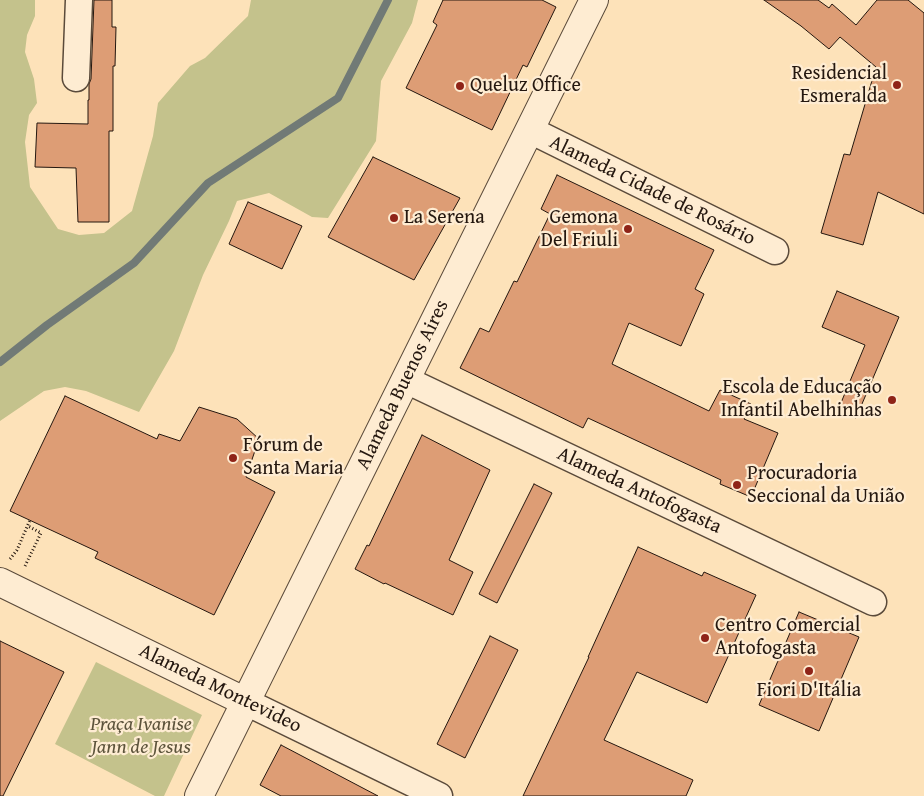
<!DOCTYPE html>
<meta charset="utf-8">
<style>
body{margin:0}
canvas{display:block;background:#fde2b9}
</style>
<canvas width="924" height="796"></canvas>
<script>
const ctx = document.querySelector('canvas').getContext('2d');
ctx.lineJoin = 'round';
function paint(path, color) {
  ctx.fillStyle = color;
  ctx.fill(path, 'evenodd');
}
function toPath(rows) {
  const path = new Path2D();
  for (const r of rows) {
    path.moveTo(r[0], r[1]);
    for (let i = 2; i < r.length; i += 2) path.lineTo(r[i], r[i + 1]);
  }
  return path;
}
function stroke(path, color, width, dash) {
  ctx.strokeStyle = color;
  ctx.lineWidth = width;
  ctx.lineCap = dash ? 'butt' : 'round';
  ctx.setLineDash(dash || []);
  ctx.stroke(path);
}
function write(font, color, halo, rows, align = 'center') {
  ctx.font = font + ' "Gentium Book Plus",serif';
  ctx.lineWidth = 4.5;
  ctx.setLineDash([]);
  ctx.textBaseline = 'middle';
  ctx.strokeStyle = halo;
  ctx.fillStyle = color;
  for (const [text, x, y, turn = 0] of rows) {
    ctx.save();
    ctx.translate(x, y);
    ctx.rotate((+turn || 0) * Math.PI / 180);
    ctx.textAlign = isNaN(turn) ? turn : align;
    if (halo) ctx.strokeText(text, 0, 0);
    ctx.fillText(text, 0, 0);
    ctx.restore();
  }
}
paint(toPath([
 [0,0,35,0,35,16,27,35,25,52,34,79,37,103,29,115,25,142,30,187,58,229,79,235,104,233,132,211,153,136,158,103,190,66,205,58,248,16,251,0,418,0,412,23,381,81,376,141,328,218,312,217,269,193,237,201,229,221,203,275,174,351,139,412,86,391,65,387,44,391,0,421],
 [96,662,202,715,164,796,155,796,55,744]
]), '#c4c28c');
stroke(toPath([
 [0,362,47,325,134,263,208,183,338,98,388,0]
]), '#717a76', 8);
const building = toPath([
 [94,0,112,0,112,27,116,27,115,66,113,66,113,131,109,131,109,222,78,222,76,168,35,167,37,123,88,124,88,100,89,100,89,84,91,79,94,0],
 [443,0,542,0,556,7,527,67,523,65,492,130,406,88,437,25,433,22,443,0],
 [764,0,818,0,829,8,832,4,856,25,877,0,908,0,924,13,924,214,878,192,863,245,821,233,844,154,850,155,876,67,840,37,829,49,801,26,764,0],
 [373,157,460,198,414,280,328,237,373,157],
 [557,175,714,250,695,289,704,294,681,346,629,323,612,364,709,411,720,390,751,404,744,419,778,433,751,497,720,484,721,480,588,418,583,428,460,368,480,328,489,332,514,281,517,282,550,214,541,209,557,175],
 [248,202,302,226,282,269,229,244,248,202],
 [837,291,899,317,856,418,838,410,865,345,822,327,837,291],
 [65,396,157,439,159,434,180,441,199,407,237,419,259,439,246,477,275,492,214,615,95,558,98,552,10,511,65,396],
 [422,435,490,470,449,560,473,572,453,615,385,583,384,584,355,569,367,545,369,546,422,435],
 [534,484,552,493,497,603,479,594,534,484],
 [638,547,702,576,704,572,756,595,707,703,637,672,604,740,693,780,686,796,523,796,589,657,588,657,638,547],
 [799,612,859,637,819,731,759,705,799,612],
 [490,636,518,650,465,758,437,744,490,636],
 [0,641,64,672,3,796,0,796,0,641],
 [281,745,378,796,281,796,260,785,281,745]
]);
paint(building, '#dd9d75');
stroke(building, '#24170f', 1);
const minor = toPath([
 [76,78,79,0],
 [530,130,775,251],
 [406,380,873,602],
 [246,702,439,796]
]);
const tertiary = toPath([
 [0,582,246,702],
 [199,796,594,0]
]);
stroke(minor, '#5a4a3a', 29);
stroke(tertiary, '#5a4a3a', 30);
stroke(toPath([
 [10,559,17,550,30,520],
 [25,566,41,533,28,526]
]), '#24170f', 3, [1, 2.5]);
stroke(minor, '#feecd2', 26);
stroke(tertiary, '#feecd2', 28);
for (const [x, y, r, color] of [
 [897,85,5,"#8f2418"],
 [460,86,5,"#8f2418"],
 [394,218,5,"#8f2418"],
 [628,229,5,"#8f2418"],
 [892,400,5,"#8f2418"],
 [233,458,5,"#8f2418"],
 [737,485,5,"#8f2418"],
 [705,638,5,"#8f2418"],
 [809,671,5,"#8f2418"]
]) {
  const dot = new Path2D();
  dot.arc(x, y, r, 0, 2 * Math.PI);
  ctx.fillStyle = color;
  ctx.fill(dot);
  stroke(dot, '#feecd2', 2);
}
write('20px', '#24170f', '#feecd2', [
 ["Residencial",887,74,"right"],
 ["Esmeralda",887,97,"right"],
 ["Queluz Office",470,86],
 ["La Serena",404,218],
 ["Gemona",618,218,"right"],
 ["Del Friuli",618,241,"right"],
 ["Escola de Educação",882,388,"right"],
 ["Infantil Abelhinhas",882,411,"right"],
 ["Fórum de",243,446],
 ["Santa Maria",243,469],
 ["Procuradoria",747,474],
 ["Seccional da União",747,497],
 ["Centro Comercial",715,626],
 ["Antofogasta",715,649],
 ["Fiori D'Itália",809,691,"center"]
], 'left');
write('20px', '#24170f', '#feecd2', [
 ["Alameda Cidade de Rosário",652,191,26],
 ["Alameda Buenos Aires",403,385,-64],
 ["Alameda Antofogasta",639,491,25],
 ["Alameda Montevideo",220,689,26]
]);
write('italic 20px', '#5c533b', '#feecd2', [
 ["Praça Ivanise",141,725],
 ["Jann de Jesus",141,748]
]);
</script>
